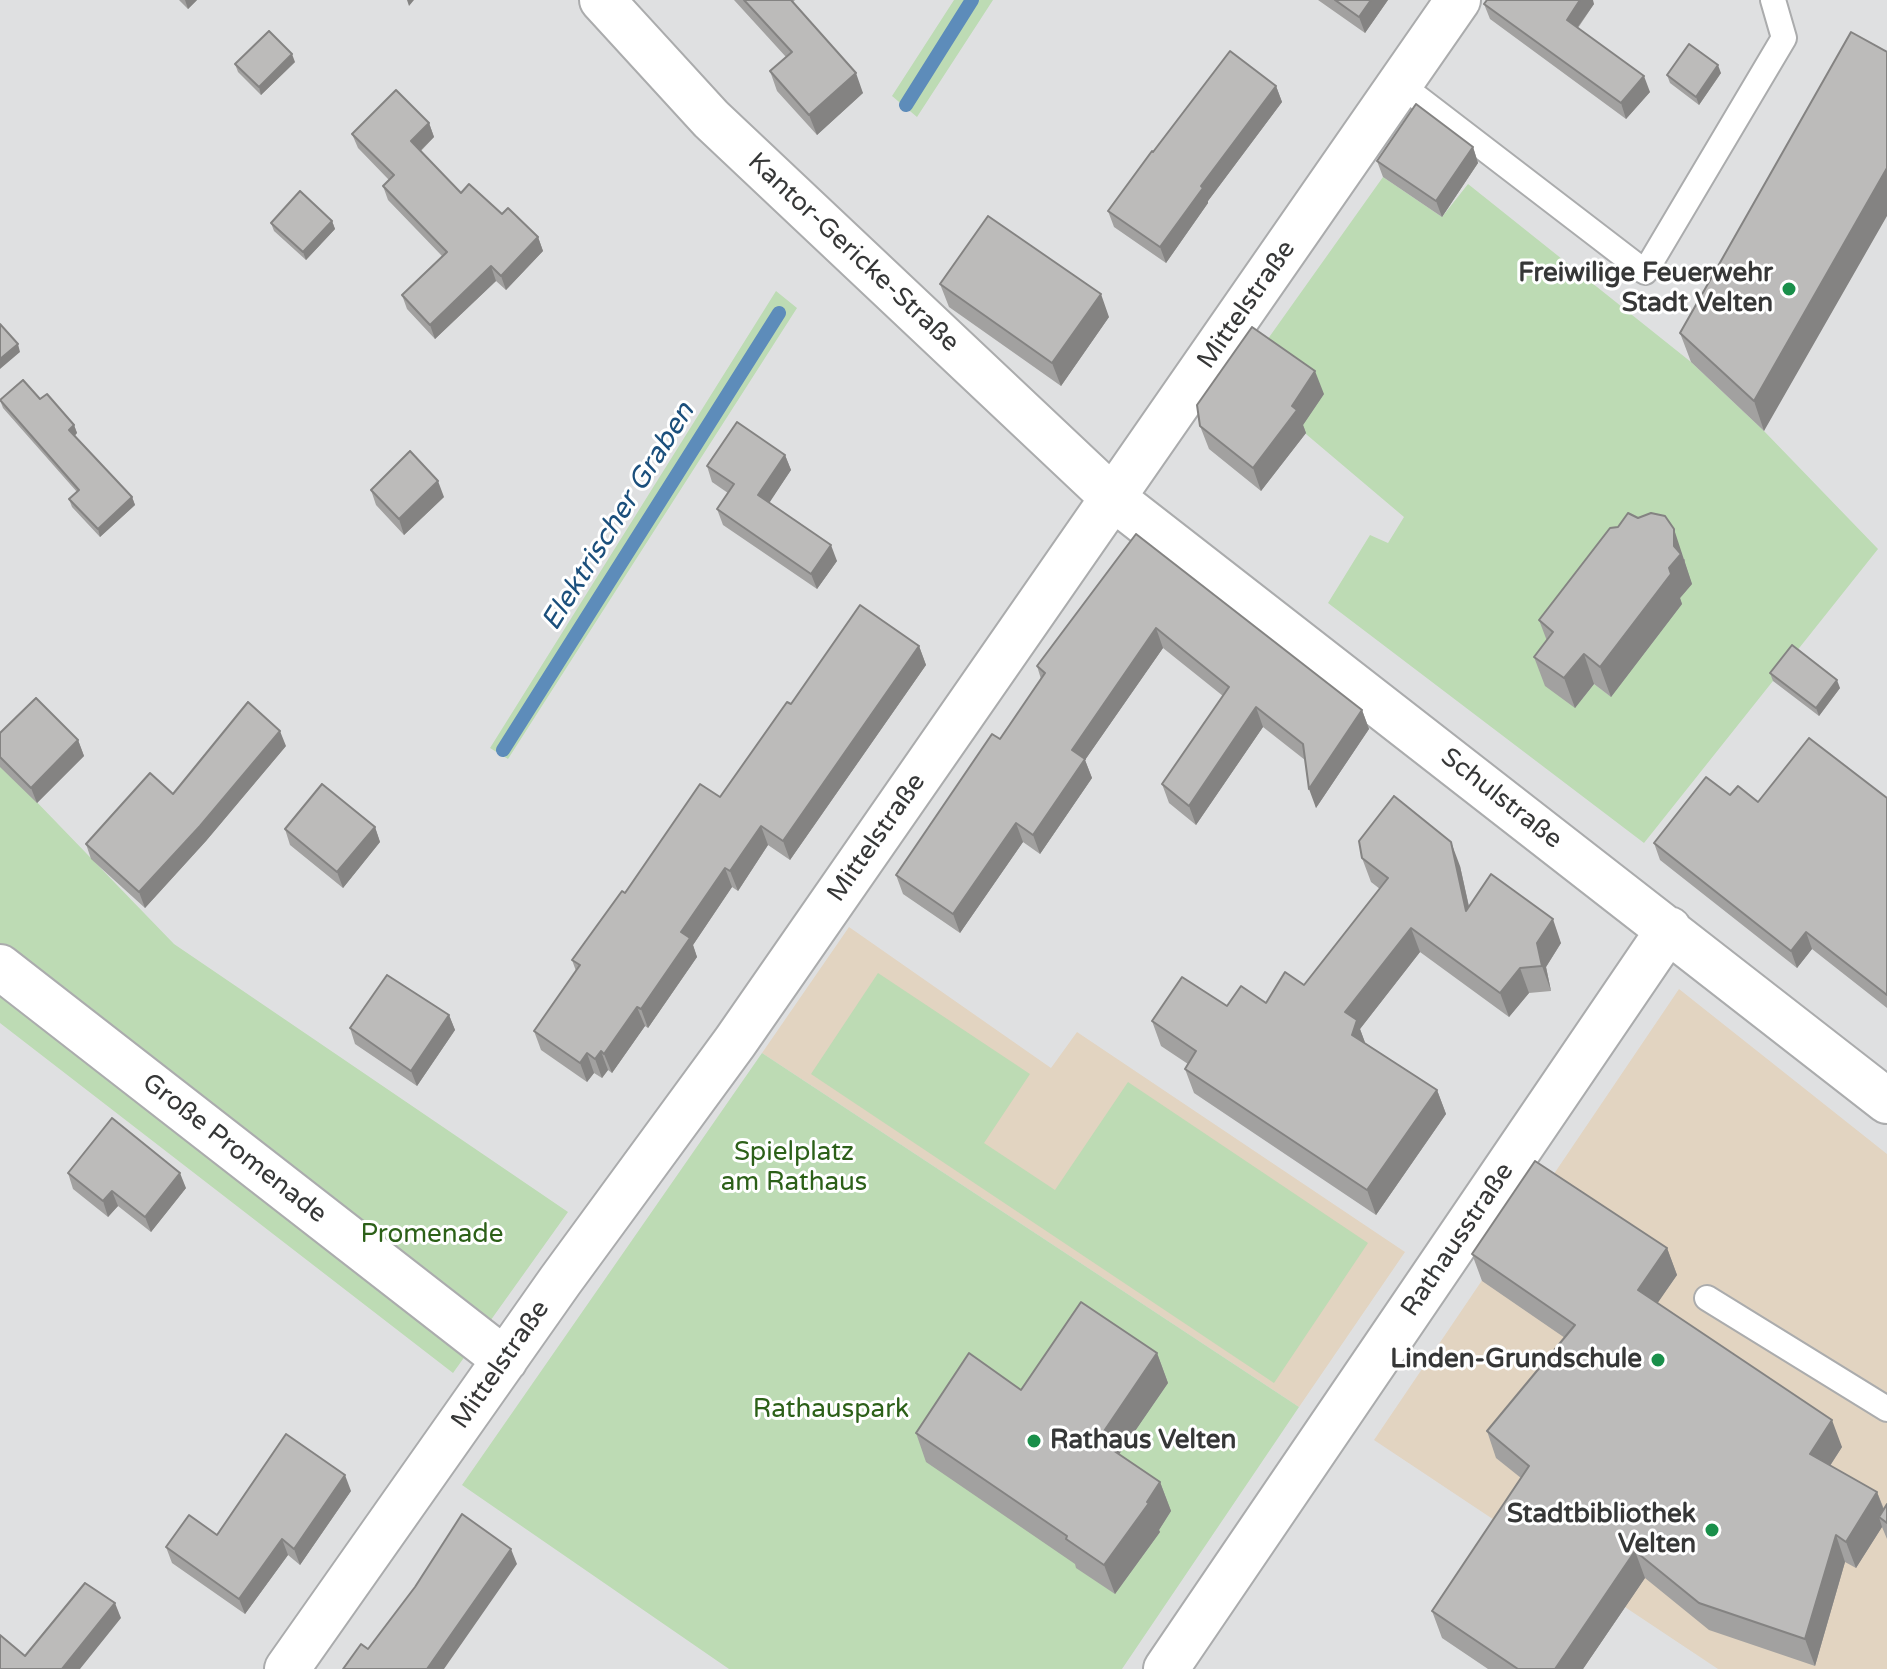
<!DOCTYPE html>
<meta charset="utf-8">
<style>
body{margin:0}
canvas{display:block;background:#dfe0e1}
</style>
<canvas width="1887" height="1669"></canvas>
<script>
const ctx = document.querySelector('canvas').getContext('2d');
ctx.lineJoin = 'round';
function paint(path, color) {
  ctx.fillStyle = color;
  ctx.fill(path, 'evenodd');
}
function toPath(rows) {
  const path = new Path2D();
  for (const r of rows) {
    path.moveTo(r[0], r[1]);
    for (let i = 2; i < r.length; i += 2) path.lineTo(r[i], r[i + 1]);
  }
  return path;
}
function stroke(path, color, width, dash) {
  ctx.strokeStyle = color;
  ctx.lineWidth = width;
  ctx.lineCap = dash ? 'butt' : 'round';
  ctx.setLineDash(dash || []);
  ctx.stroke(path);
}
function write(font, color, halo, rows, align = 'center') {
  ctx.font = font + ' "Varela Round",sans-serif';
  ctx.lineWidth = 6;
  ctx.setLineDash([]);
  ctx.textBaseline = 'middle';
  ctx.strokeStyle = halo;
  ctx.fillStyle = color;
  for (const [text, x, y, turn = 0] of rows) {
    ctx.save();
    ctx.translate(x, y);
    ctx.rotate((+turn || 0) * Math.PI / 180);
    ctx.textAlign = isNaN(turn) ? turn : align;
    if (halo) ctx.strokeText(text, 0, 0);
    ctx.fillText(text, 0, 0);
    ctx.restore();
  }
}
paint(toPath([
 [849,927,1051,1068,1077,1032,1405,1252,1299,1407,762,1053],
 [1679,989,1887,1154,1887,1669,1718,1669,1374,1440]
]), '#e2d4c1');
paint(toPath([
 [954,0,993,0,917,117,892,96],
 [1383,177,1442,217,1468,184,1691,362,1764,431,1878,549,1644,843,1328,603,1370,535,1388,543,1404,517,1300,429,1260,350],
 [1681,551,1685,567,1680,598,1610,696,1594,684,1577,705],
 [776,291,797,308,508,759,490,748],
 [0,764,174,944,568,1212,453,1373,0,1023],
 [878,973,1030,1074,984,1143,1055,1190,1128,1082,1368,1243,1274,1383,811,1074],
 [762,1053,1299,1407,1122,1669,729,1669,462,1485]
]), '#bddbb4');
stroke(toPath([
 [906,105,972,0],
 [503,750,779,313]
]), '#5d8cba', 14);
const lane = toPath([
 [1400,84,1645,272,1784,38,1773,0],
 [1707,1298,1887,1409]
]);
const street = toPath([
 [602,0,711,119,1113,498,1887,1101],
 [0,967,505,1360],
 [287,1669,560,1281,735,1042,1458,0],
 [1166,1669,1669,929]
]);
stroke(lane, '#abacad', 28);
stroke(street, '#abacad', 48);
stroke(lane, '#fff', 24);
stroke(street, '#fff', 44);
paint(toPath([
 [179,0,197,0,188,9],
 [734,0,795,0,793,2,863,93,817,135,777,91,770,71,786,57],
 [1318,0,1388,0,1365,33],
 [1484,4,1594,4,1578,28,1650,92,1626,119,1490,19],
 [1851,32,1764,431,1691,362,1680,333],
 [295,62,261,95,238,72,235,64],
 [1721,73,1699,105,1670,83,1667,75],
 [1276,86,1282,102,1208,201,1208,203,1166,263,1114,227,1108,211,1153,152],
 [429,123,434,137,421,151,461,193,502,214,538,237,543,251,506,290,496,281,435,339,407,309,402,295,442,256,388,200,383,186,389,180,358,148,352,134],
 [1473,147,1478,163,1442,217,1383,177,1377,161],
 [332,221,335,229,306,260,274,231,271,223],
 [940,284,1109,317,1061,386,949,307],
 [1324,394,1303,425,1306,433,1261,491,1209,449,1200,426],
 [40,399,74,425,77,433,75,436,132,497,135,505,100,537,72,507,69,499,77,492,3,408,0,400],
 [785,455,791,470,769,502,837,561,817,589,723,525,717,509,728,493,712,482,707,466],
 [371,490,444,497,404,535,376,505],
 [1136,534,1362,710,1369,729,1316,808,1305,760,1263,727,1196,825,1169,803,1162,784,1223,696,1163,648,1085,760,1092,778,1040,854,1023,842,960,933,903,894,896,875,1000,739,1041,679,1037,666],
 [1685,559,1685,563,1692,584,1680,598,1682,604,1611,697,1594,684,1575,708,1545,686,1534,657,1547,641,1539,620],
 [919,646,926,665,790,860,768,845,738,891,732,887,693,945,697,957,648,1028,645,1026,612,1073,608,1070,602,1078,594,1073,587,1082,541,1050,534,1031,576,971,572,960,625,893,720,797,791,704],
 [1770,673,1840,688,1819,716,1773,681],
 [0,733,78,740,84,756,37,803,0,767],
 [286,746,206,841,145,908,91,859,86,844,173,794],
 [1730,795,1758,802,1887,798,1887,1008,1812,949,1797,968,1660,860,1654,843],
 [375,827,380,842,343,888,290,845,285,829],
 [1362,858,1460,866,1469,906,1561,943,1546,967,1551,991,1529,993,1509,1017,1420,952,1360,1029,1365,1043,1437,1090,1446,1114,1376,1215,1194,1093,1185,1069,1188,1064,1161,1046,1152,1021,1227,1006,1266,1003,1304,985,1380,889,1371,882],
 [449,1015,455,1030,417,1086,355,1044,350,1028],
 [68,1173,186,1188,151,1232,118,1206,108,1217,73,1189],
 [1667,1248,1677,1275,1657,1303,1842,1447,1830,1466,1877,1492,1884,1509,1887,1504,1887,1539,1882,1527,1856,1568,1845,1562,1815,1666,1709,1630,1645,1578,1583,1669,1488,1669,1442,1638,1432,1611,1521,1478,1496,1458,1487,1431,1565,1338,1482,1281,1472,1254],
 [1157,1353,1168,1383,1119,1454,1160,1482,1171,1511,1159,1530,1160,1532,1115,1594,1076,1568,1075,1564,926,1462,916,1433,1021,1390],
 [351,1491,300,1565,288,1555,245,1614,172,1563,166,1547,217,1535]
]), '#a2a1a0');
paint(toPath([
 [185,0,197,0,188,9],
 [407,0,414,0,409,6],
 [1371,0,1388,0,1365,33,1359,17],
 [1580,0,1593,0,1594,4,1572,35,1567,20],
 [292,54,295,62,261,95,259,87],
 [1718,65,1721,73,1699,105,1696,97],
 [856,73,863,93,817,135,809,115],
 [1644,76,1650,92,1626,119,1621,103],
 [1276,86,1282,102,1208,201,1208,203,1166,263,1160,247,1201,186],
 [429,123,434,137,416,155,411,141],
 [1473,147,1478,163,1442,217,1436,201],
 [1887,168,1887,216,1764,431,1754,401],
 [332,221,335,229,306,260,303,252],
 [538,237,543,251,506,290,501,276],
 [491,266,496,281,435,339,430,325],
 [1101,294,1109,317,1061,386,1052,363],
 [18,344,20,352,0,369,0,359],
 [1315,371,1324,394,1303,425,1306,433,1261,491,1253,468,1292,406],
 [74,425,77,433,72,438,69,430],
 [785,455,791,470,764,511,758,495],
 [438,481,444,497,404,535,399,519],
 [132,497,135,505,100,537,98,529],
 [1674,529,1692,584,1680,598,1682,604,1611,697,1600,667,1669,568,1674,546],
 [831,545,837,561,817,589,811,574],
 [1156,628,1163,648,1085,760,1092,778,1040,854,1033,835,1072,750],
 [919,646,926,665,790,860,783,841],
 [1584,654,1594,684,1575,708,1564,678],
 [1837,680,1840,688,1819,716,1816,708],
 [1256,707,1263,727,1196,825,1189,806],
 [1362,710,1369,729,1316,808,1309,789],
 [280,731,286,746,206,841,145,908,139,892],
 [78,740,84,756,37,803,31,788],
 [1016,823,1023,842,960,933,953,914],
 [761,826,768,845,738,891,730,871],
 [375,827,380,842,343,888,337,872],
 [1451,842,1460,866,1475,935,1466,911],
 [725,868,732,887,693,945,697,957,648,1028,641,1009,681,932],
 [1553,919,1561,943,1546,967,1551,991,1542,966,1537,943],
 [1411,928,1420,952,1360,1029,1366,1045,1352,1035,1345,1012],
 [1806,932,1812,949,1797,968,1791,951],
 [1520,968,1529,993,1509,1017,1500,993],
 [637,1007,645,1026,612,1073,604,1054],
 [449,1015,455,1030,417,1086,411,1071],
 [601,1051,608,1070,602,1078,595,1059],
 [587,1053,594,1073,587,1082,580,1063],
 [1437,1090,1446,1114,1376,1215,1367,1190],
 [180,1173,186,1188,151,1232,145,1217],
 [112,1191,118,1206,108,1217,103,1201],
 [1667,1248,1677,1275,1648,1317,1638,1290],
 [1157,1353,1168,1383,1109,1469,1098,1440],
 [1832,1420,1842,1447,1820,1481,1810,1454],
 [345,1475,351,1491,300,1565,294,1549],
 [1160,1482,1171,1511,1159,1530,1160,1532,1115,1594,1104,1565],
 [1877,1492,1887,1519,1879,1517,1882,1527,1856,1568,1846,1542],
 [1836,1535,1845,1562,1815,1666,1805,1639],
 [282,1539,288,1555,245,1614,239,1599],
 [511,1549,517,1564,444,1669,427,1669],
 [1635,1551,1645,1578,1583,1669,1555,1669],
 [115,1603,121,1618,80,1669,62,1669]
]), '#848382');
const building = toPath([
 [744,0,791,0,856,73,809,115,770,71,792,52,744,0],
 [1335,0,1371,0,1359,17,1335,0],
 [1487,0,1580,0,1567,20,1644,76,1621,103,1484,4,1487,0],
 [269,31,292,54,259,87,235,64,269,31],
 [1851,32,1887,52,1887,168,1754,401,1680,333,1851,32],
 [1689,44,1718,65,1696,97,1667,75,1689,44],
 [1230,51,1276,86,1201,186,1203,188,1160,247,1108,211,1152,151,1153,152,1230,51],
 [396,90,429,123,411,141,461,193,469,184,502,214,508,208,538,237,501,276,491,266,430,325,402,295,447,252,383,186,394,175,352,134,396,90],
 [1416,104,1473,147,1436,201,1377,161,1416,104],
 [300,191,332,221,303,252,271,223,300,191],
 [988,216,1101,294,1052,363,940,284,988,216],
 [0,324,18,344,0,359,0,324],
 [1252,327,1315,371,1292,406,1297,410,1253,468,1200,426,1197,405,1252,327],
 [23,380,40,399,47,394,74,425,69,430,132,497,98,529,69,499,79,490,0,400,23,380],
 [737,422,785,455,758,495,831,545,811,574,717,509,734,484,707,466,737,422],
 [410,451,438,481,399,519,371,490,410,451],
 [1628,513,1638,518,1651,513,1665,516,1674,529,1674,546,1681,554,1669,568,1671,574,1600,667,1584,654,1564,678,1534,657,1553,632,1539,620,1610,528,1618,527,1628,513],
 [1136,534,1362,710,1309,789,1303,744,1256,707,1189,806,1162,784,1229,687,1156,628,1072,750,1085,759,1033,835,1016,823,953,914,896,875,992,734,1000,739,1045,673,1037,666,1136,534],
 [860,605,919,646,783,841,761,826,730,871,725,868,681,932,690,938,641,1009,637,1007,604,1054,601,1051,595,1059,587,1053,580,1063,534,1031,580,965,572,960,622,891,625,893,700,784,720,797,787,702,791,704,860,605],
 [1792,645,1837,680,1816,708,1770,673,1792,645],
 [36,698,78,740,31,788,0,757,0,733,36,698],
 [248,702,280,731,200,826,139,892,86,844,150,773,173,794,248,702],
 [1809,738,1887,798,1887,995,1806,932,1791,951,1654,843,1706,777,1730,795,1738,786,1758,802,1809,738],
 [322,784,375,827,337,872,285,829,322,784],
 [1394,796,1451,842,1466,911,1491,874,1553,919,1537,943,1542,966,1520,968,1500,993,1411,928,1345,1012,1357,1020,1352,1035,1437,1090,1367,1190,1185,1069,1196,1051,1152,1021,1182,977,1227,1006,1241,986,1266,1003,1285,972,1304,985,1388,878,1362,858,1359,841,1394,796],
 [387,975,449,1015,411,1071,350,1028,387,975],
 [112,1118,180,1173,145,1217,112,1191,103,1201,68,1173,112,1118],
 [1535,1161,1667,1248,1638,1290,1832,1420,1810,1454,1877,1492,1846,1542,1836,1535,1805,1639,1699,1603,1635,1551,1555,1669,1518,1669,1432,1611,1529,1466,1487,1431,1575,1325,1472,1254,1535,1161],
 [1081,1302,1157,1353,1098,1440,1160,1482,1147,1502,1149,1503,1104,1565,1066,1539,1067,1536,916,1433,969,1353,1021,1390,1081,1302],
 [286,1434,345,1475,294,1549,282,1539,239,1599,166,1547,189,1515,217,1535,286,1434],
 [1887,1504,1887,1523,1879,1517,1887,1504],
 [462,1514,511,1549,427,1669,343,1669,361,1644,368,1649,415,1587,462,1514],
 [85,1583,115,1603,62,1669,0,1669,0,1635,25,1656,85,1583]
]);
paint(building, '#bcbbba');
stroke(building, '#848382', 2);
for (const [x, y, r, color] of [
 [1789,289,8,"#198f4a"],
 [1658,1360,8,"#198f4a"],
 [1034,1441,8,"#198f4a"],
 [1712,1530,8,"#198f4a"]
]) {
  const dot = new Path2D();
  dot.arc(x, y, r, 0, 2 * Math.PI);
  ctx.fillStyle = color;
  ctx.fill(dot);
  stroke(dot, '#fff', 3);
}
write('26px', '#363737', '#fff', [
 ["Kantor-Gericke-Straße",853,253,43],
 ["Mittelstraße",1247,305,-55],
 ["Schulstraße",1501,799,38],
 ["Mittelstraße",877,838,-55],
 ["Große Promenade",234,1149,38],
 ["Rathausstraße",1458,1240,-56],
 ["Mittelstraße",501,1365,-55]
]);
write('bold 26px', '#363737', '#fff', [
 ["Freiwilige Feuerwehr",1773,274],
 ["Stadt Velten",1773,304],
 ["Linden-Grundschule",1642,1360],
 ["Rathaus Velten",1050,1441,"left"],
 ["Stadtbibliothek",1696,1515],
 ["Velten",1696,1545]
], 'right');
write('26px', '#2c6018', '#fff', [
 ["Spielplatz",794,1153],
 ["am Rathaus",794,1183],
 ["Promenade",432,1235],
 ["Rathauspark",831,1410]
]);
write('italic 28px', '#1b4f7c', '#fff', [
 ["Elektrischer Graben",619,517,-58]
]);
</script>
